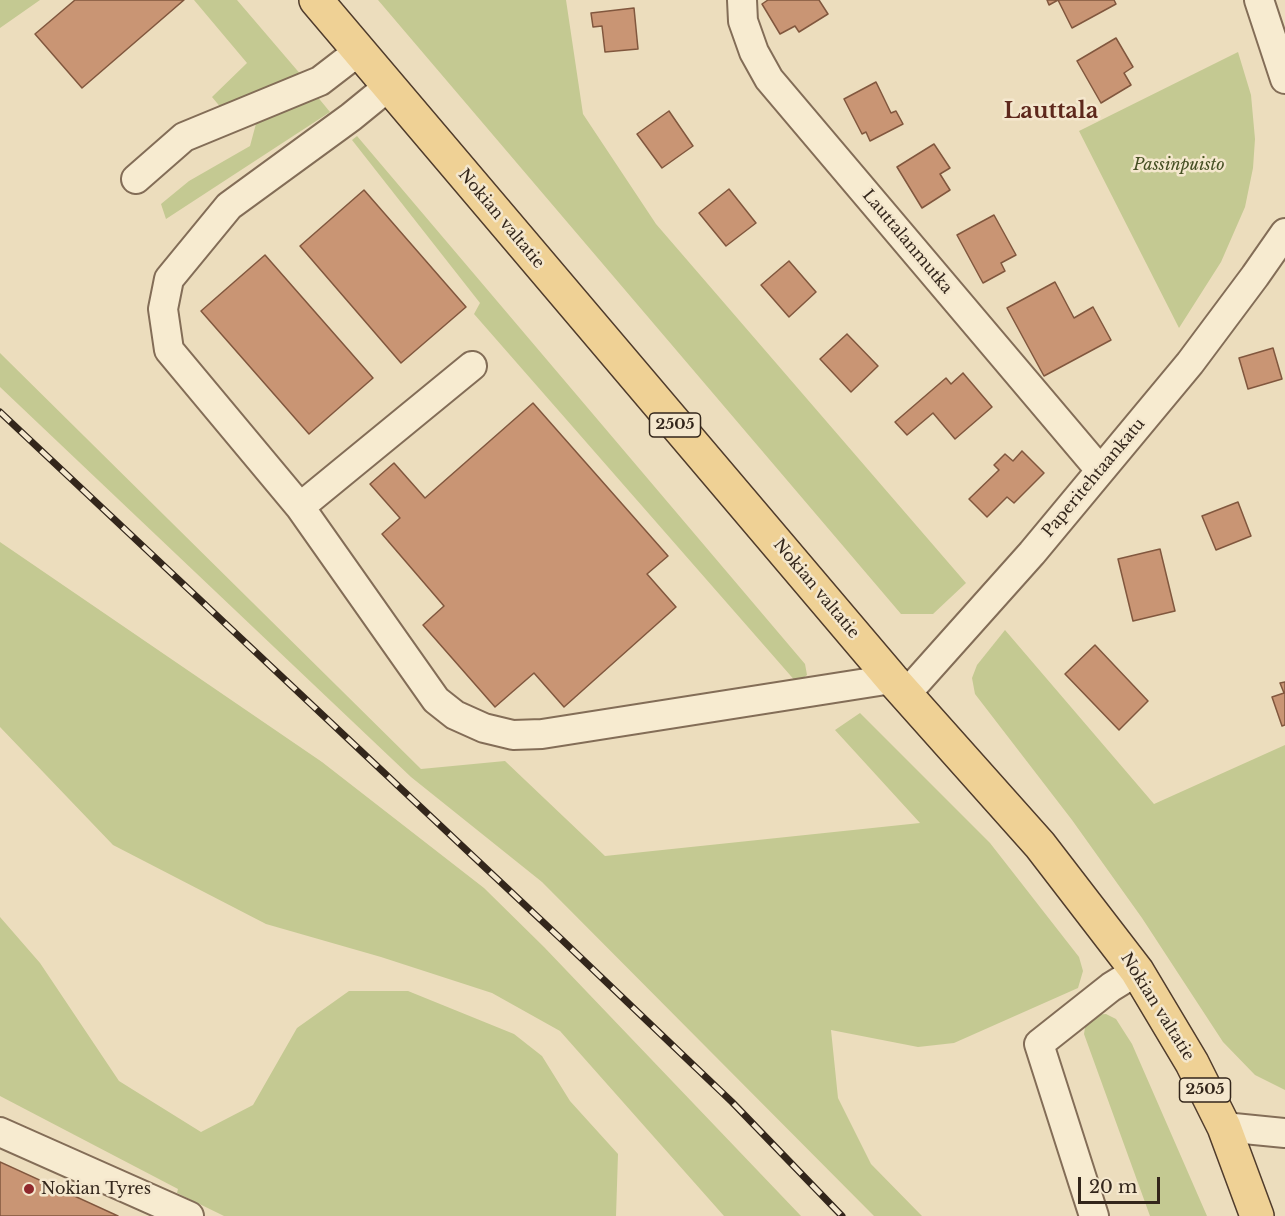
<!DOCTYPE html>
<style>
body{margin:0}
#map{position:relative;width:1285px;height:1216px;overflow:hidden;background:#ecddbd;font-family:"Libre Baskerville",serif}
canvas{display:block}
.scale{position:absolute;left:1078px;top:1177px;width:82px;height:27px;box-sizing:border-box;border:3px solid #33261b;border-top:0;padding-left:8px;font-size:18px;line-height:21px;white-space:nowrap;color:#33261b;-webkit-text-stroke:4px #f4e7cd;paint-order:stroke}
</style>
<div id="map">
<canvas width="1285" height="1216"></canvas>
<div class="scale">20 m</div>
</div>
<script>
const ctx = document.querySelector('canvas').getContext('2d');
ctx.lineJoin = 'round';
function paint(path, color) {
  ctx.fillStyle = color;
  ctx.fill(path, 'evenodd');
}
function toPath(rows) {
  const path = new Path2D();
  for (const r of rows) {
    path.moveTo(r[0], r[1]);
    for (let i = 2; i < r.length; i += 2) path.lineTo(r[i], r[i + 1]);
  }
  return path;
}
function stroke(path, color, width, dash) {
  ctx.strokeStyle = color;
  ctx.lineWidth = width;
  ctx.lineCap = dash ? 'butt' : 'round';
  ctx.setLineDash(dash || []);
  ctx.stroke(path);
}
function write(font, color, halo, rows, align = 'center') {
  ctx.font = font + ' "Libre Baskerville",serif';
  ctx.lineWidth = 5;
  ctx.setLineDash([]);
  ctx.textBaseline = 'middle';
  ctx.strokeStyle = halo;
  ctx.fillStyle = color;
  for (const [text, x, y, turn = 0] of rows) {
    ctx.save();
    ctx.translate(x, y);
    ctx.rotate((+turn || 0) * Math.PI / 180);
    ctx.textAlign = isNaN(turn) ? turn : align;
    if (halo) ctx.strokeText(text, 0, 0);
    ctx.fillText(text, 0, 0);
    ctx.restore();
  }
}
paint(toPath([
 [0,0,40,0,0,28],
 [194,0,237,0,302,76,222,109,212,97,247,63],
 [378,0,566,0,583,114,656,224,966,583,933,614,901,614],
 [1238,52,1251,95,1255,139,1253,168,1245,207,1221,262,1179,328,1079,131],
 [316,95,330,112,166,219,161,204,189,181,250,146,257,120],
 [357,136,805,664,807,675,797,683,474,314,480,303,352,140],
 [0,353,421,769,505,761,605,856,920,823,835,730,860,713,990,843,1079,957,1083,971,1078,988,954,1043,918,1047,831,1030,838,1098,871,1164,922,1216,874,1216,542,882,411,777,0,387],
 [0,542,322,762,484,888,544,947,801,1216,724,1216,560,1031,492,993,381,957,266,924,113,845,0,727],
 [1005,630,1154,804,1285,745,1285,1090,1255,1075,1223,1042,1142,918,1072,820,975,694,972,678,977,665],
 [0,917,40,963,119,1081,201,1132,253,1105,297,1028,349,991,408,991,514,1034,542,1056,570,1101,618,1154,616,1216,224,1216,177,1193,178,1189,0,1096],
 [1106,1014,1116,1019,1132,1044,1207,1216,1150,1216,1084,1034,1086,1021,1094,1015]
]), '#c4c992');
const building = toPath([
 [75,0,184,0,82,88,35,34,75,0],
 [768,0,819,0,828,14,799,32,795,26,780,34,762,4,768,0],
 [1047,0,1114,0,1116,4,1072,28,1058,0,1049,5,1047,0],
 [634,8,638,49,605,52,602,26,593,27,591,13,634,8],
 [1116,38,1133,67,1124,73,1131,85,1101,103,1077,61,1116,38],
 [876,82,891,113,896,111,903,124,870,141,866,132,862,134,844,99,876,82],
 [669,111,693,146,662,168,637,134,669,111],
 [934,144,950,168,940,174,950,190,922,208,897,167,934,144],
 [729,189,756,223,726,246,699,213,729,189],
 [364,190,466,307,401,363,300,246,364,190],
 [994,215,1016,255,1001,263,1005,271,983,283,957,235,994,215],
 [265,255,373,378,309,434,201,311,265,255],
 [789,261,816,292,789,317,761,285,789,261],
 [1055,282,1074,318,1093,307,1111,340,1044,376,1007,308,1055,282],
 [847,334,878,366,851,392,820,359,847,334],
 [1273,348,1282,379,1248,389,1239,358,1273,348],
 [963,373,992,407,955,439,933,413,907,435,895,422,946,378,951,384,963,373],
 [533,403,668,556,647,574,676,607,564,707,534,673,495,707,423,625,444,606,382,534,400,518,370,484,394,463,425,498,533,403],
 [1022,451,1044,473,1014,503,1007,497,987,517,969,499,999,470,994,465,1005,454,1013,461,1022,451],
 [1238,502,1251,536,1216,550,1202,516,1238,502],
 [1160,549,1175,611,1133,621,1118,559,1160,549],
 [1095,645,1148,701,1119,730,1065,674,1095,645],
 [1285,682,1285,725,1282,726,1272,697,1284,693,1280,683,1285,682],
 [0,1162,118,1216,0,1216,0,1162]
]);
paint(building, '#c99574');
stroke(building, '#81573e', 1.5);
const minor = toPath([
 [742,0,743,21,754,52,769,79,1100,470],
 [1259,0,1285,79],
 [136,179,184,137,320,81,359,51],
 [472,366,300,507,436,700,455,715,484,728,513,735,542,734,892,679],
 [300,507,169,350,163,309,169,279,229,206,351,117,389,86],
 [906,694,1032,553,1190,363,1255,276,1285,233],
 [1224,1127,1285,1133],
 [0,1132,189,1216],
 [1094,1216,1039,1044,1111,987,1137,971]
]);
const major = toPath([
 [316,0,892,679,1040,845,1137,971,1192,1063,1224,1127,1257,1216]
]);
stroke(minor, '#836d57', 32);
stroke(major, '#503c2c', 36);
stroke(minor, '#f7ebd0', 28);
stroke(major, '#efd195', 33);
const rail = toPath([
 [0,412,559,937,732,1102,842,1216]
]);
stroke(rail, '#33261b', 7);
stroke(rail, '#f4e7cd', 4.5, [14]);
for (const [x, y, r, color] of [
 [29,1189,6,"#90292d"]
]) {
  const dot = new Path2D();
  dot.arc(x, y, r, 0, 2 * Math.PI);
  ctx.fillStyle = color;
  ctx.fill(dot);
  stroke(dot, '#f4e7cd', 2);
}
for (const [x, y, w] of [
 [675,425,51],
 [1205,1090,51]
]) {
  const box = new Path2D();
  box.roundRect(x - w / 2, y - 12, w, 24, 4.5);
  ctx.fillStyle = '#f4e7cd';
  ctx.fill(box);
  stroke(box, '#33261b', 1.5);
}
write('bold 15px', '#33261b', null, [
 ["2505",675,425],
 ["2505",1205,1090]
]);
write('italic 16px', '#454f23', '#f4e7cd', [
 ["Passinpuisto",1179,165]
]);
write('16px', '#33261b', '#f4e7cd', [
 ["Nokian valtatie",501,219,50],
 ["Lauttalanmutka",907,242,50],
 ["Paperitehtaankatu",1094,478,-50],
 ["Nokian valtatie",816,589,50],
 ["Nokian valtatie",1157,1007,58]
]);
write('16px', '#33261b', '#f4e7cd', [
 ["Nokian Tyres",41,1189]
], 'left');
write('bold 22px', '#5e281c', '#f4e7cd', [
 ["Lauttala",1051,112]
]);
</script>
